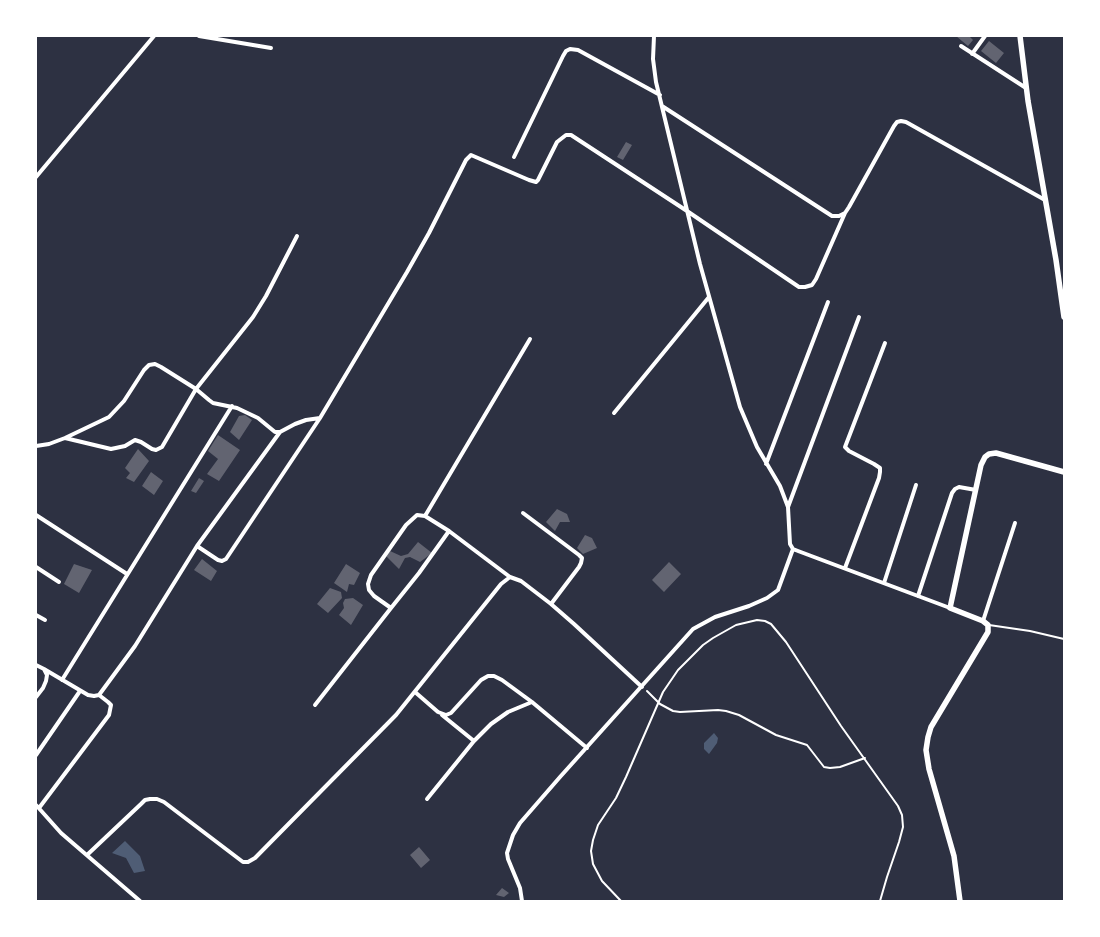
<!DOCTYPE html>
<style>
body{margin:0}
#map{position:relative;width:1100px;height:937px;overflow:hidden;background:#2d3142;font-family:"Source Sans 3",sans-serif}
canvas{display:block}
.frame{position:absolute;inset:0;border:37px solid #fff;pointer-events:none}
</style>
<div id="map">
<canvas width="1100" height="937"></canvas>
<div class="frame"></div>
</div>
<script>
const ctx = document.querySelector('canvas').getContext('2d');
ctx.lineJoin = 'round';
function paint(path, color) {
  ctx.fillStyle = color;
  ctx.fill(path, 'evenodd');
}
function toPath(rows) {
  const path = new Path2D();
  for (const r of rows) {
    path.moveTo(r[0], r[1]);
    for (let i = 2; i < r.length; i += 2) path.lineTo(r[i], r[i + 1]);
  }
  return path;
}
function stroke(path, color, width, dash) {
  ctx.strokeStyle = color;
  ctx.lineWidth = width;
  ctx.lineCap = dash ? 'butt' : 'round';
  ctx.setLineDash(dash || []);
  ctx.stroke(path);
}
paint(toPath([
 [714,733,718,738,717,743,709,754,704,749,704,743],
 [125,841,140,856,145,871,134,873,126,858,112,853]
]), '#4f5d75');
paint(toPath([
 [956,36,969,36,973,40,968,46],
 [989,41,1004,53,996,63,981,51],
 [626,142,632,145,623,160,617,157],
 [245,415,252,420,239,440,230,432,239,416],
 [218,435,240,450,219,481,207,474,218,459,208,451],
 [138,449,149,461,134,482,126,478,130,473,125,468],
 [151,472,163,481,154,495,142,486],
 [199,478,204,481,196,493,191,491],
 [557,509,567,514,570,522,560,522,555,531,546,522],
 [585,535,592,538,597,548,583,554,577,548],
 [418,542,432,553,420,562,410,557,405,558,399,569,386,556,390,551,401,556,408,554],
 [202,559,217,571,211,581,194,570],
 [669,562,681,574,664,592,652,580],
 [74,564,92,570,79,593,64,584],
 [346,564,360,573,354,585,349,584,347,592,334,583],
 [330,588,341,592,342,598,328,613,317,604],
 [353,598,363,605,351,625,339,615,344,608,343,603,345,599],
 [419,847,430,860,421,868,410,855],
 [502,888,509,893,504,897,496,895]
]), '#626471');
stroke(toPath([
 [647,691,660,704,673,711,680,712,718,710,726,711,739,715,776,735,807,745,824,767,830,768,840,767,865,758],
 [621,901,602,881,593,864,591,851,593,840,598,825,616,798,626,777,663,692,678,670,703,645,713,638,736,625,757,620,765,621,771,624,786,642,841,726,898,806,902,815,903,827,899,842,887,877,880,901]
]), '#fff', 2);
stroke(toPath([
 [989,625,1030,631,1064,639]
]), '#fff', 2);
stroke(toPath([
 [199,36,271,48],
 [654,36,653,59,656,82,700,264,740,407,757,447,780,486,788,507,790,544,793,549,798,551,950,608],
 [961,46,1026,88],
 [972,54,985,36],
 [662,106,832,216,839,216,845,213,849,207,894,126,897,122,901,121,906,122,1045,200],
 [514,157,563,56,566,51,570,49,578,50,660,95],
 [36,177,154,36],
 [614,413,709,297],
 [65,438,111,449,125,446,135,440,141,442,152,449,156,450,162,447,196,389,253,317,266,296,297,236],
 [36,446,49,444,65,438,109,417,124,401,144,370,149,365,155,364,161,367,196,389,209,400,213,403,237,408,258,418,275,432,280,432,295,424,306,420,320,418],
 [766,464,828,302],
 [788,507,859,317],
 [523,513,579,555,582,558,581,563,579,567,551,604],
 [36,515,127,574],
 [425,516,530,339],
 [197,546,218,560,222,561,226,559,320,418,407,272,429,233,466,160,471,155,529,180,536,182,538,180,557,142,566,135,571,135,687,211,799,287,805,287,812,285,816,279,845,213],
 [36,567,59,582],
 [845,568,879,478,880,472,880,468,874,464,849,451,845,447,885,343],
 [884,583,916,485],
 [918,596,952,493,955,489,959,487,976,490],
 [391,608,374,596,369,590,368,584,371,575,406,525,417,515,425,516,449,531,510,577],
 [36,615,45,620],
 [983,621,1015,523],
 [36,665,44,669,47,675,46,681,43,688,36,697],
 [44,669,88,695,94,696,99,695,135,646,197,546,280,432],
 [62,680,232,406],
 [415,692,438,712,446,715,451,713,481,680,488,676,494,676,502,680,532,702,587,748],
 [315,705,391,608,419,573,449,531],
 [442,715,474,741],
 [36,755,80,691],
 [427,799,474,741,491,724,508,712,532,702],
 [36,805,61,833,140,901],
 [39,808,109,715,111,705,108,702,99,695],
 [87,855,141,804,145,800,150,799,157,799,164,802,243,862,248,862,255,858,396,715,501,584,510,577,521,581,551,604,574,624,642,687],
 [522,901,520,888,508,859,507,853,513,835,520,823,560,777,693,629,715,617,749,606,767,598,778,590,793,549]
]), '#fff', 4);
stroke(toPath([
 [1020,36,1028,101,1056,260,1064,317],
 [960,901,954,856,929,769,926,750,928,737,931,727,988,632,988,625,983,621,950,608,981,465,985,457,989,454,996,453,1064,472]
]), '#fff', 5.5);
</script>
